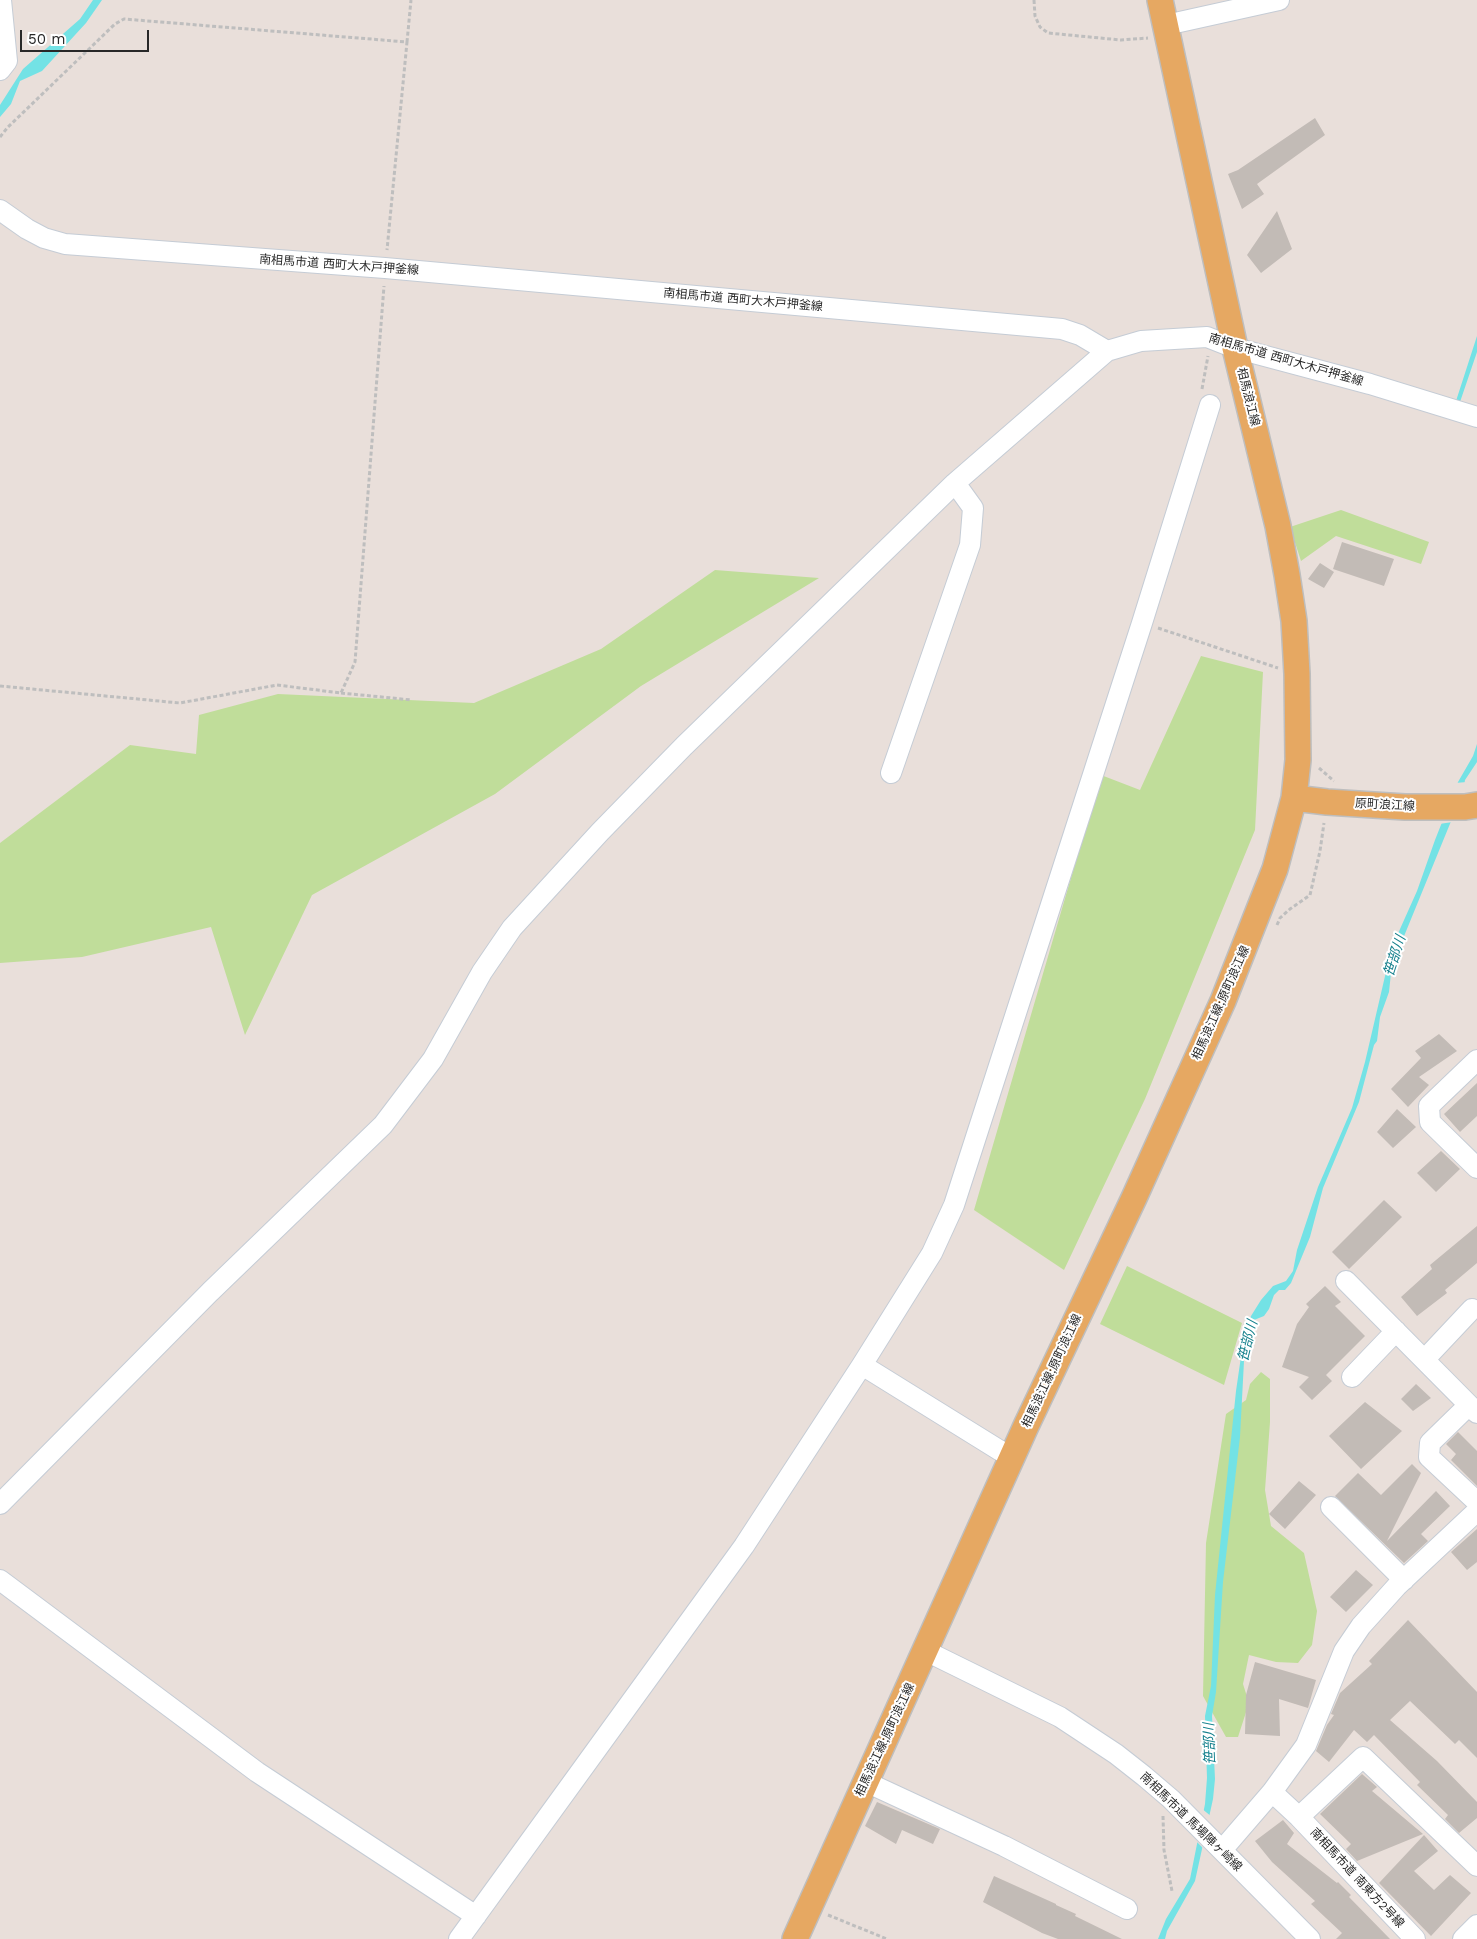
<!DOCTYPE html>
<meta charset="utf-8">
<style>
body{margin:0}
#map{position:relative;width:1477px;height:1939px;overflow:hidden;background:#e9dfda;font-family:"Work Sans",sans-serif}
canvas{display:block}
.scale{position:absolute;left:20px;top:30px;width:129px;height:22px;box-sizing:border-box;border:2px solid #282828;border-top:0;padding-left:6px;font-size:15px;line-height:18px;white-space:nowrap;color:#282828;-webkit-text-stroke:4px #fff;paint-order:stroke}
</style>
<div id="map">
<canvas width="1477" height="1939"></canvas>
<div class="scale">50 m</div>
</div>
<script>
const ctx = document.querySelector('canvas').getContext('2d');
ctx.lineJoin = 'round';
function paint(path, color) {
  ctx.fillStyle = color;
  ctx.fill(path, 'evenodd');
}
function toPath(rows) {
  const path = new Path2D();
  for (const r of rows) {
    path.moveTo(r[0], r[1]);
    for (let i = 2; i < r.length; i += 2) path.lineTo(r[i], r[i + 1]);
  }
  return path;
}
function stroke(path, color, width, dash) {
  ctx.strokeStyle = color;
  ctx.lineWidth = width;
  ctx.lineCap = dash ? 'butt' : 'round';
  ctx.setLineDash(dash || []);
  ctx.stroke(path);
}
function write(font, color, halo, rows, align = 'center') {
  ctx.font = font + ' "Work Sans","Noto Sans JP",sans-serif';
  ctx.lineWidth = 4;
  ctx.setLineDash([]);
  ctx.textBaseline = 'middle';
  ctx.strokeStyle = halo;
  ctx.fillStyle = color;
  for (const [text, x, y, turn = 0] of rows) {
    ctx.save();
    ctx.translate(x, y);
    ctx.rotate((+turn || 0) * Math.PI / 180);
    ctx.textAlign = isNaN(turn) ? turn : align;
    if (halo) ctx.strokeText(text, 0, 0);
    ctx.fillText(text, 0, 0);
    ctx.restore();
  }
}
paint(toPath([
 [1341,510,1429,542,1421,564,1336,536,1301,561,1290,527],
 [715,570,819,578,641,686,495,794,312,895,245,1035,211,927,82,957,0,963,0,843,130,745,196,754,199,715,278,694,474,703,601,649],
 [1201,656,1263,672,1255,830,1145,1099,1064,1270,974,1210,1101,775,1140,790],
 [1127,1266,1242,1323,1224,1385,1100,1324],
 [1261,1372,1270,1379,1270,1422,1265,1490,1271,1526,1304,1553,1317,1611,1312,1645,1298,1663,1276,1662,1249,1655,1243,1684,1249,1703,1238,1737,1226,1737,1203,1696,1206,1543,1226,1414,1246,1400,1250,1384]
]), '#c0dd9a');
paint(toPath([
 [93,0,102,0,86,23,42,71,20,81,11,104,0,117,0,105,23,69,80,19],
 [1477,336,1477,352,1460,402,1456,401],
 [1477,744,1477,762,1465,780,1463,792,1400,946,1391,973,1389,992,1380,1017,1377,1041,1374,1045,1359,1102,1323,1188,1310,1237,1291,1283,1285,1290,1279,1290,1274,1295,1269,1309,1264,1316,1254,1320,1250,1331,1244,1361,1240,1437,1223,1582,1216,1692,1212,1716,1215,1779,1213,1799,1195,1881,1167,1931,1165,1939,1158,1939,1166,1919,1190,1879,1205,1804,1207,1778,1205,1716,1211,1686,1215,1595,1236,1391,1244,1336,1251,1316,1261,1300,1273,1286,1286,1281,1293,1271,1297,1250,1318,1187,1352,1108,1365,1062,1389,959,1396,938,1417,891,1435,840,1458,782,1473,756]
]), '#73e2e5');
paint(toPath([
 [1467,782,1465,793,1453,822,1439,824,1455,783],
 [1201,1808,1212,1817,1204,1849,1195,1840]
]), '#e9dfda');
paint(toPath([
 [1315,118,1325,135,1257,184,1264,194,1242,209,1228,174,1238,170],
 [1277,211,1292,249,1261,273,1247,255],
 [1342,542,1394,559,1384,586,1333,569],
 [1320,563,1334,572,1324,588,1308,579],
 [1439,1034,1457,1051,1419,1077,1429,1085,1408,1107,1391,1089,1421,1058,1415,1051],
 [1477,1083,1477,1116,1460,1132,1444,1114],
 [1397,1109,1416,1127,1393,1148,1377,1132],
 [1441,1151,1460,1169,1436,1192,1417,1173],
 [1384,1200,1402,1217,1349,1269,1332,1252],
 [1477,1226,1477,1263,1445,1290,1447,1293,1417,1316,1401,1297,1432,1269,1430,1265],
 [1325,1286,1341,1302,1335,1306,1365,1336,1326,1375,1332,1381,1312,1400,1299,1387,1309,1377,1282,1367,1297,1324,1309,1307,1306,1304],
 [1416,1384,1431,1398,1413,1411,1401,1399],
 [1365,1402,1402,1431,1361,1469,1329,1436],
 [1458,1432,1477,1451,1477,1486,1451,1460,1456,1454,1446,1444],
 [1412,1464,1421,1473,1387,1541,1436,1491,1450,1506,1421,1534,1428,1541,1404,1563,1335,1496,1358,1473,1381,1495],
 [1299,1481,1316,1495,1285,1529,1269,1514],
 [1477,1529,1477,1562,1467,1570,1451,1552],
 [1356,1570,1373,1585,1346,1612,1330,1597],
 [1408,1620,1477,1692,1477,1758,1459,1740,1455,1744,1410,1701,1390,1720,1437,1761,1477,1802,1477,1818,1459,1833,1445,1819,1448,1815,1417,1785,1420,1782,1374,1735,1367,1742,1354,1730,1329,1762,1316,1751,1327,1725,1334,1715,1331,1714,1340,1693,1372,1664,1369,1661],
 [1255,1662,1316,1680,1308,1708,1279,1699,1280,1736,1245,1734,1246,1695],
 [1362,1774,1377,1787,1372,1791,1423,1834,1357,1861,1346,1849,1351,1844,1320,1814],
 [877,1802,940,1829,933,1844,902,1830,896,1844,865,1826],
 [1283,1820,1294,1833,1287,1844,1337,1883,1338,1882,1351,1895,1349,1897,1390,1939,1336,1939,1342,1933,1311,1904,1315,1901,1272,1862,1255,1841],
 [1424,1835,1438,1851,1414,1871,1434,1890,1450,1875,1471,1893,1431,1936,1379,1883],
 [994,1876,1056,1904,1056,1905,1076,1914,1075,1916,1122,1939,1058,1939,1042,1933,983,1902]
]), '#c2bbb6');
const minor = toPath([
 [1166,25,1279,0],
 [0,70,7,61,1,0],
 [0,210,27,229,44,238,65,244,385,268,1062,329,1080,335,1107,351,1141,341,1207,337,1235,348,1370,384,1477,417],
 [891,773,970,545,973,508,955,483],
 [1477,1060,1429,1106,1430,1122,1477,1168],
 [1346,1281,1477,1413],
 [1425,1359,1472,1309],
 [862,1365,999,1450,1013,1457],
 [1352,1377,1396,1331],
 [1469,1405,1430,1443,1429,1457,1477,1502],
 [0,1504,210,1292,383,1125,433,1059,482,972,512,928,600,832,684,746,955,483,1107,351],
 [1331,1507,1404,1580],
 [0,1580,257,1772,476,1916],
 [926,1651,1060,1717,1116,1754,1144,1776,1171,1799,1310,1939],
 [866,1782,1004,1846,1127,1909],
 [1272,1792,1299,1817,1363,1757,1477,1866],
 [1299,1817,1415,1939],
 [1222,1850,1272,1792,1306,1745,1344,1651,1361,1626,1397,1586,1477,1511],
 [459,1939,744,1546,862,1365,932,1253,954,1205,1142,623,1210,405],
 [1463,1939,1477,1925]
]);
const major = toPath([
 [1294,798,1327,802,1405,807,1465,807,1477,805],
 [795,1939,1026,1426,1134,1198,1223,1001,1275,869,1294,798,1298,760,1297,674,1294,621,1287,575,1278,526,1235,348,1160,0]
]);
stroke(minor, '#c5ccd5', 22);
stroke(major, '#bebebe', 28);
stroke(toPath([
 [1034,0,1035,16,1040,27,1048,33,1121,40,1148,38],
 [407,42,411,0],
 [0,137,8,127,115,24,124,19,407,42,387,250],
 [1202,389,1208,356],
 [1158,628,1278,668],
 [0,686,180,703,277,685,341,693,355,662,384,286],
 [341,693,412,700],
 [1319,768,1334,781],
 [1277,925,1280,918,1290,909,1310,895,1320,851,1324,823],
 [1163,1816,1164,1850,1172,1891],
 [828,1915,887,1939]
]), '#bebebe', 3, [4, 2.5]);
stroke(minor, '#fff', 20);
stroke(major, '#e6a862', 25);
write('12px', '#282828', '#fff', [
 ["南相馬市道 西町大木戸押釜線",339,265,4],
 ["南相馬市道 西町大木戸押釜線",743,300,5],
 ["南相馬市道 西町大木戸押釜線",1286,360,16],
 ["相馬浪江線",1248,397,76],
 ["原町浪江線",1385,805,3],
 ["相馬浪江線;原町浪江線",1221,1003,-66],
 ["相馬浪江線;原町浪江線",1052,1371,-65],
 ["相馬浪江線;原町浪江線",885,1740,-65],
 ["南相馬市道 馬場陣ヶ崎線",1191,1822,44],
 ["南相馬市道 南東方2号線",1357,1878,47]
]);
write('italic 14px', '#16818d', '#fff', [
 ["笹部川",1395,956,-72],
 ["笹部川",1248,1341,-76],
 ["笹部川",1210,1744,-92]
]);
</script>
